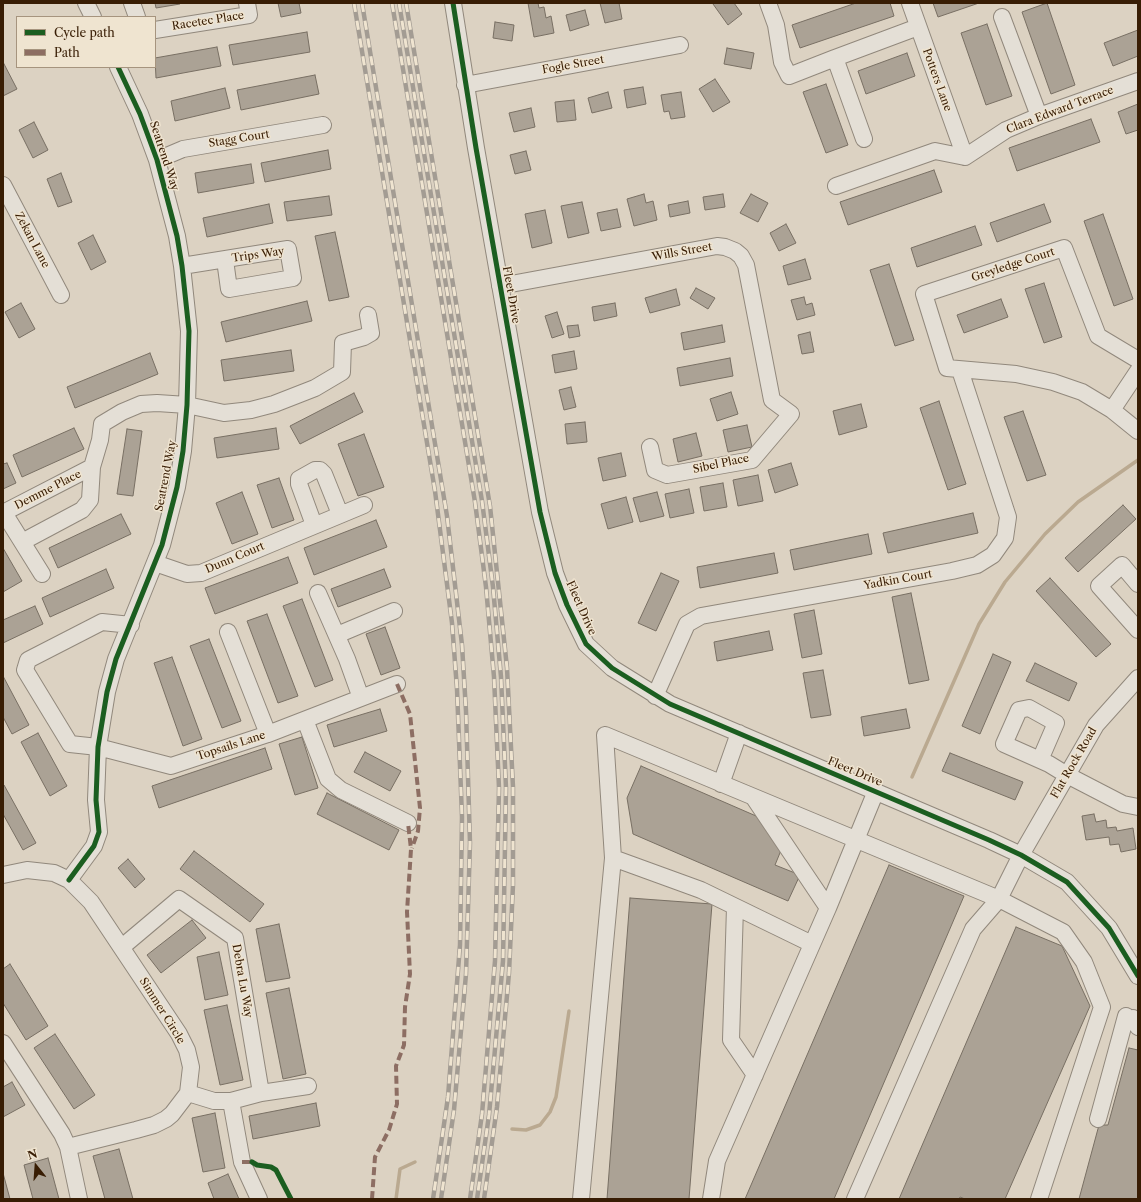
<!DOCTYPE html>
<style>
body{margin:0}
#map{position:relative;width:1141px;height:1202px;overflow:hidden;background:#dcd2c2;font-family:"Libre Caslon Text",serif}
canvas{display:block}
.frame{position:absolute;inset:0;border:4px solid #381d04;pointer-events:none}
.legend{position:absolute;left:16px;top:16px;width:140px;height:52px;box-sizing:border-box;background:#efe4d0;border:1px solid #a6947e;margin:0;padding:5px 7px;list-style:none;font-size:12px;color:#381d04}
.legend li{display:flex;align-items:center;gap:8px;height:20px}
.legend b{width:20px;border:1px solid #a6947e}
.north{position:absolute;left:16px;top:1146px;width:40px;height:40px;-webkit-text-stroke:3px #efe4d0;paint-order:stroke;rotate:343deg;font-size:11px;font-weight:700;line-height:16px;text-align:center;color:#381d04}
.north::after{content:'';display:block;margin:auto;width:14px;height:18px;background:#381d04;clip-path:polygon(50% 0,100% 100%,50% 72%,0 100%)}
</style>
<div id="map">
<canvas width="1141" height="1202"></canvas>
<div class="frame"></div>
<ul class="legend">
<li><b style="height:5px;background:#1b5e20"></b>Cycle path</li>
<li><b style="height:5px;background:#8d6e63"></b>Path</li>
</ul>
<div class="north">N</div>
</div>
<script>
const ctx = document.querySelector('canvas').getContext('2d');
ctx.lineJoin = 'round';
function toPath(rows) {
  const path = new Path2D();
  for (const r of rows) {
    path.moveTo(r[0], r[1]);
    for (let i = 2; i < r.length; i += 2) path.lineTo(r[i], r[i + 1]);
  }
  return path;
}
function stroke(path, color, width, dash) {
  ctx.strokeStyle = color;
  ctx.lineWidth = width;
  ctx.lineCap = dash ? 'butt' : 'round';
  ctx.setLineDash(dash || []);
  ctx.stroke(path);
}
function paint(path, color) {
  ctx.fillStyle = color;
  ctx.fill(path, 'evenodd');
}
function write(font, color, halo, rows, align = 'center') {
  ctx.font = font + ' "Libre Caslon Text",serif';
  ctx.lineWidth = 3;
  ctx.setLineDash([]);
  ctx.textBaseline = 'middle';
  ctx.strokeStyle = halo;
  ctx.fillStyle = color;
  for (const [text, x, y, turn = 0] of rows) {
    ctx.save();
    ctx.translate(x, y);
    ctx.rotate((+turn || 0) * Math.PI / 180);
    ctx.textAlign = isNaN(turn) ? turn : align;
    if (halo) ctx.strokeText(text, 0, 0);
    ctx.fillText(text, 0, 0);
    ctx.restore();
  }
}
stroke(toPath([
 [912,777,979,624,1005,582,1045,534,1078,502,1138,460],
 [512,1129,526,1130,540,1125,550,1112,556,1097,569,1011],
 [396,1199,400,1169,415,1162]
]), '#baa990', 3.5);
const building = toPath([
 [155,3,180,3,180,4,156,8,155,3],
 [278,3,299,3,301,13,281,17,278,3],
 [528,3,538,3,539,8,544,7,546,18,551,16,554,33,534,37,528,3],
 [600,3,619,3,622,19,605,23,600,3],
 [714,3,734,3,742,14,728,25,713,4,714,3],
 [856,3,890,3,894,16,800,48,792,25,856,3],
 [933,3,979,3,938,17,933,3],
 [1047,3,1075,85,1051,94,1022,12,1047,3],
 [585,10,589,25,570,31,566,15,585,10],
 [495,22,514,25,512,41,493,38,495,22],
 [987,24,1012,96,986,105,961,33,987,24],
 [1138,30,1138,56,1113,66,1104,43,1138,30],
 [307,32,310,52,233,65,229,45,307,32],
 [217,47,221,66,156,78,155,58,217,47],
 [727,48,754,53,751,69,724,64,727,48],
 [907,53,915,76,866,94,858,71,907,53],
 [3,62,17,89,3,96,3,62],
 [315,75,319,94,241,110,237,90,315,75],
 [715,79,730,102,713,112,699,89,715,79],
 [826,84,848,145,826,153,803,92,826,84],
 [643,87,646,104,627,108,624,90,643,87],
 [225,88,230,108,175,121,171,101,225,88],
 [608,92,612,108,592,113,588,98,608,92],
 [681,92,685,117,671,119,669,111,664,112,661,95,681,92],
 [574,100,576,120,557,122,555,102,574,100],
 [1138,104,1138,130,1126,134,1118,112,1138,104],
 [531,108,535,127,514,132,509,113,531,108],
 [1091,119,1100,142,1017,171,1009,148,1091,119],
 [34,122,48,150,33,158,19,130,34,122],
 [328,150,331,169,265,182,261,163,328,150],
 [526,151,531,170,515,174,510,155,526,151],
 [251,164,254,183,198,193,195,173,251,164],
 [934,170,942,192,848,225,840,202,934,170],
 [61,173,72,202,58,207,47,179,61,173],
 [644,194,646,203,653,201,657,220,634,226,627,199,644,194],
 [723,194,725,207,705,210,703,197,723,194],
 [751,194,768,203,758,222,740,213,751,194],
 [329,196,332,215,287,221,284,202,329,196],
 [688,201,690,213,670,217,668,205,688,201],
 [582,202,589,233,568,238,561,206,582,202],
 [269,204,273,223,207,237,203,218,269,204],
 [1044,204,1051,222,997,242,990,223,1044,204],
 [617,209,621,227,601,231,597,213,617,209],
 [545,210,552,243,532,248,525,214,545,210],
 [1103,214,1133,299,1114,306,1084,221,1103,214],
 [786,224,796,243,779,251,770,233,786,224],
 [975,226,982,245,917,267,911,248,975,226],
 [335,232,349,297,329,301,315,236,335,232],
 [93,235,106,262,91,270,78,243,93,235],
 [805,259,811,279,788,285,783,266,805,259],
 [889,264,914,340,895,346,870,270,889,264],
 [1044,283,1062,337,1044,343,1025,289,1044,283],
 [696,288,715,298,708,309,690,298,696,288],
 [676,289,680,305,650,313,645,298,676,289],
 [804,297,806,305,812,303,815,315,797,320,791,300,804,297],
 [1001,299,1008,317,964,333,957,315,1001,299],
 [307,301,312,321,226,342,221,322,307,301],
 [21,303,35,329,19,338,5,312,21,303],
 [615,303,617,316,594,321,592,307,615,303],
 [557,312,564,334,552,338,545,316,557,312],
 [578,325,580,336,569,338,567,326,578,325],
 [722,325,725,342,684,350,681,333,722,325],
 [810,332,814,352,802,354,798,335,810,332],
 [291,350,294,371,224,381,221,360,291,350],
 [574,351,577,369,555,373,552,355,574,351],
 [150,353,158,374,75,408,67,387,150,353],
 [730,358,733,376,680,386,677,368,730,358],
 [571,387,576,407,564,410,559,390,571,387],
 [731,392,738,414,717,421,710,399,731,392],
 [354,393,363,412,300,444,290,426,354,393],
 [939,401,966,484,948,490,920,408,939,401],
 [861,404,867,427,839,435,833,411,861,404],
 [1023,411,1046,475,1027,481,1004,417,1023,411],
 [585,422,587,442,567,444,565,424,585,422],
 [747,425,752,447,728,452,723,430,747,425],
 [74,428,84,449,22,477,13,455,74,428],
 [276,428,279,449,217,458,214,438,276,428],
 [127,429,142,431,133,496,117,494,127,429],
 [696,433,702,456,678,462,673,439,696,433],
 [364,434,384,487,358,496,338,444,364,434],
 [621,453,626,476,603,481,598,458,621,453],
 [7,463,16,483,3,489,3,464,7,463],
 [791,463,798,485,775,493,768,470,791,463],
 [758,475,763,501,738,506,733,480,758,475],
 [279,478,294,520,272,528,257,485,279,478],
 [723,483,727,507,704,511,700,487,723,483],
 [689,489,694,513,670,518,665,494,689,489],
 [242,492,258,534,232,544,216,503,242,492],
 [657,492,664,516,640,522,633,498,657,492],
 [626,497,633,522,608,529,601,504,626,497],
 [1123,505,1136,519,1078,572,1065,558,1123,505],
 [973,513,978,533,888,553,883,533,973,513],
 [121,514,131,534,58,568,49,548,121,514],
 [376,520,387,547,314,575,304,548,376,520],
 [868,534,872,554,794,570,790,550,868,534],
 [3,548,22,581,3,592,3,548],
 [774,553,778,573,700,588,697,567,774,553],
 [288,557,298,583,215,614,205,588,288,557],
 [106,569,114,588,50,617,42,598,106,569],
 [384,569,391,587,338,607,331,589,384,569],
 [661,573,679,581,656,631,638,623,661,573],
 [1050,578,1111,644,1096,657,1036,591,1050,578],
 [911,593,929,680,909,684,892,597,911,593],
 [302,599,333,680,315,687,283,606,302,599],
 [35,606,43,624,3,643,3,620,35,606],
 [814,610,822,654,802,658,794,614,814,610],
 [267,614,298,696,278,703,247,621,267,614],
 [385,627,400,668,381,675,366,634,385,627],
 [769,631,773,650,717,661,714,642,769,631],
 [209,639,241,721,222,728,190,646,209,639],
 [993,654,1011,662,980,734,962,726,993,654],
 [172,657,202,739,183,746,154,663,172,657],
 [1035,663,1077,683,1069,701,1026,681,1035,663],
 [823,670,831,715,811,718,803,673,823,670],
 [3,676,29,725,12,734,3,717,3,676],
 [380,709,387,731,334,747,327,725,380,709],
 [906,709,910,728,864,736,861,717,906,709],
 [38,733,67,786,50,796,21,742,38,733],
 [302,737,318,788,295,795,279,744,302,737],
 [265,748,272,769,159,808,152,786,265,748],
 [365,752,401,771,390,791,354,772,365,752],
 [950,753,1023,782,1015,800,942,771,950,753],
 [641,766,763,819,784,843,775,865,800,875,788,901,633,834,627,798,641,766],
 [3,785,4,785,36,843,23,850,3,814,3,785],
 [327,793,399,830,389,850,317,814,327,793],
 [1094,814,1096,822,1106,820,1107,828,1116,827,1117,831,1133,828,1136,849,1121,852,1119,844,1110,845,1109,837,1086,840,1082,816,1094,814],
 [194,851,264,904,250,922,180,869,194,851],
 [128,859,145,879,135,888,118,868,128,859],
 [889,865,964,896,834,1199,745,1199,889,865],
 [630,898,712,904,689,1199,607,1199,630,898],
 [192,920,206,938,161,973,147,955,192,920],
 [279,924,290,978,266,982,256,929,279,924],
 [1016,927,1062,946,1090,1006,1005,1199,965,1199,960,1197,959,1199,899,1199,1016,927],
 [219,952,228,995,205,1000,197,957,219,952],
 [10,964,48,1026,26,1040,3,1003,3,969,10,964],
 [289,988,306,1074,283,1079,266,993,289,988],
 [227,1005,243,1080,220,1085,204,1010,227,1005],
 [55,1034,95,1095,74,1109,34,1048,55,1034],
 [1129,1048,1138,1050,1138,1199,1079,1199,1099,1125,1108,1125,1129,1048],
 [12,1082,25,1105,3,1117,3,1087,12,1082],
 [316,1103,320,1126,253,1139,249,1116,316,1103],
 [215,1113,225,1168,203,1172,192,1118,215,1113],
 [119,1149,133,1199,105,1199,93,1156,119,1149],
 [48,1158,59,1199,33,1199,24,1165,48,1158],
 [3,1173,10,1199,3,1199,3,1173],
 [228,1174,239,1199,214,1199,208,1183,228,1174]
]);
paint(building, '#aba295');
stroke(building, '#786f63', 1);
const minor = toPath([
 [86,3,93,17],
 [132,3,137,17],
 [453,3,476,148,540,512,555,573,567,605,586,644,612,668,670,704,989,840,1021,855,1067,882,1109,928,1138,976],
 [768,3,776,25,782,62,789,76,835,58],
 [910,3,965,157],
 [1002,17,1039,116],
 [155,30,249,15,247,3],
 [465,85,680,45],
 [864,139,835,58,918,27],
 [965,157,1006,130,1039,116,1138,81],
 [157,160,183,149,323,125],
 [3,185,61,295],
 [836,186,935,151,965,157],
 [182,266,288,249,293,278,229,289,225,260],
 [500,286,717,246,725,247,735,251,741,256,746,265,772,400,791,414,752,460,667,475,655,470,650,447],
 [1138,360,1098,336,1064,248,924,294,947,368,1016,374,1053,382,1082,392,1112,410,1138,431],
 [1112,410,1138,371],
 [3,513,92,467],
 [4,513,42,574],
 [314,525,299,484,299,479,315,470,320,470,324,474,340,514],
 [22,542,82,510,90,500,92,467,100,440,102,424,122,412,141,404,157,403,187,405,224,413,251,410,274,404,315,388,342,372,343,343,364,337,371,333,368,315],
 [155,563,187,574,201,573,364,505],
 [1138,584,1122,565,1099,586,1138,630],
 [318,593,347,659,361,698],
 [131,625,102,622,28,660,25,670,70,744,98,747,171,766,268,734,397,684],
 [228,632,268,734],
 [337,635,394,611],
 [655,696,687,624,701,616,952,571,977,565,993,555,1005,538,1008,517,960,370],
 [305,720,328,779,341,790,408,823],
 [1040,760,1056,723,1029,708,1019,710,1004,744,1049,764,1067,775,1123,804,1138,807],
 [721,784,739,733],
 [754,798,828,908],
 [613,858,701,890,812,944],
 [3,875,27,870,54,873,69,880,91,902,179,1034,187,1050,191,1067,188,1093,172,1114,166,1119,154,1125,136,1130,68,1147],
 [69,880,94,846,99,832,96,800,98,747,107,692,116,659,162,545,177,487,183,451,187,405,189,331,182,266,177,236,157,160,140,114,118,67],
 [735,907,731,1040,755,1075],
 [122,947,179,899,235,938,261,1093],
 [1133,1018,1138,1027],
 [3,1043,62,1134,68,1147,79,1199],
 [188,1093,214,1101,231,1101,261,1093,308,1086],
 [231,1101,242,1162,259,1199],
 [1098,1119,1126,1016],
 [581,1199,613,858,605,735,999,899,1063,932,1084,962,1102,1007,1039,1199],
 [711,1199,717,1161,828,908,876,791],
 [855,1199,973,929,999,899,1021,855,1096,725,1138,678]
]);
stroke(minor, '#91887c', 18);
stroke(minor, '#e4dfd6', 16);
const rail = toPath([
 [354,3,435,491,452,623,457,689,462,817,460,945,448,1097,433,1199],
 [362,3,447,516,462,645,466,711,470,843,466,974,454,1110,441,1199],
 [392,3,475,502,486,587,494,677,499,788,495,961,482,1114,470,1199],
 [399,3,482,501,493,587,501,677,506,788,503,961,489,1115,477,1199],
 [406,3,490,506,507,668,513,787,513,885,509,973,497,1107,484,1199]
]);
stroke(rail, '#a39c93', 4.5);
stroke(rail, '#efe4d0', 3, [9]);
stroke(toPath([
 [397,684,410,714,420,808,418,831,412,848],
 [242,1162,252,1162],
 [372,1199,375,1157,389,1130,397,1104,396,1066,404,1045,405,1007,410,974,407,912,411,849,408,823]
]), '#8d6e63', 4, [8, 4]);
stroke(toPath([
 [453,3,476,148,540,512,555,573,567,605,586,644,612,668,670,704,989,840,1021,855,1067,882,1109,928,1138,976],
 [69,880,94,846,99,832,96,800,98,747,107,692,116,659,162,545,177,487,183,451,187,405,189,331,182,266,177,236,157,160,140,114,118,67],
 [252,1162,257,1165,271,1167,276,1170,291,1199]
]), '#1b5e20', 5);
write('11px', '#381d04', '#efe4d0', [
 ["Racetec Place",208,21,-9],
 ["Fogle Street",573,65,-10],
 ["Potters Lane",937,80,70],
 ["Clara Edward Terrace",1060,110,-21],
 ["Stagg Court",239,139,-9],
 ["Seatrend Way",164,156,72],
 ["Zekan Lane",32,240,62],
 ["Wills Street",682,252,-10],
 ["Trips Way",258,255,-8],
 ["Greyledge Court",1013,265,-18],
 ["Fleet Drive",511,295,80],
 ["Sibel Place",721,464,-12],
 ["Seatrend Way",166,476,-79],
 ["Demme Place",48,490,-27],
 ["Dunn Court",235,558,-23],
 ["Yadkin Court",898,580,-10],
 ["Fleet Drive",581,608,66],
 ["Topsails Lane",231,746,-18],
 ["Flat Rock Road",1074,763,-60],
 ["Fleet Drive",855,772,23],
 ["Debra Lu Way",242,981,80],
 ["Simmer Circle",162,1011,58]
]);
</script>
